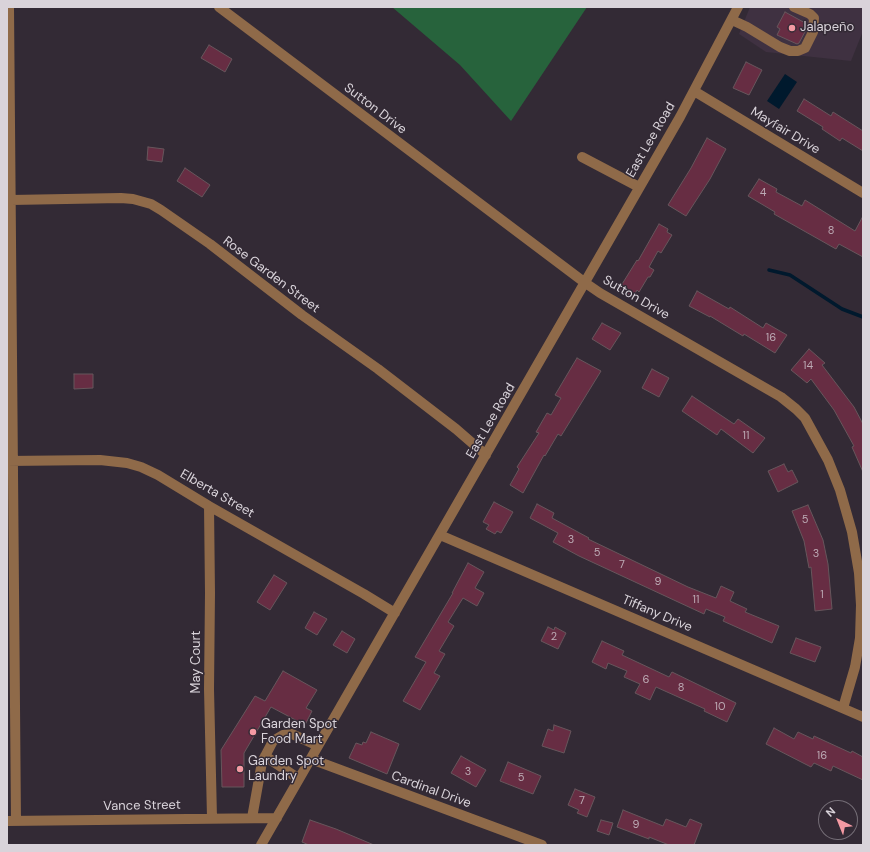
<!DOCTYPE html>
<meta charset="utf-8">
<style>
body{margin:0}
#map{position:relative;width:870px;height:852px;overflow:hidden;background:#332a35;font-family:"DM Sans",sans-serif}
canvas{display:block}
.frame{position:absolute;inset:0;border:8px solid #d9d3da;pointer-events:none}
.north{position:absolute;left:818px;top:800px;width:40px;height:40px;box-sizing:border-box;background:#332a35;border:1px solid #756e77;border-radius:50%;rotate:317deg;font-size:11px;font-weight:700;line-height:16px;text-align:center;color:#d9d3da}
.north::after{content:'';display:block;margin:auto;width:14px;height:18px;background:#f49aa3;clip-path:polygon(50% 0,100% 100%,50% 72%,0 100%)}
</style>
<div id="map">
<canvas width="870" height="852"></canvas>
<div class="frame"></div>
<div class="north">N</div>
</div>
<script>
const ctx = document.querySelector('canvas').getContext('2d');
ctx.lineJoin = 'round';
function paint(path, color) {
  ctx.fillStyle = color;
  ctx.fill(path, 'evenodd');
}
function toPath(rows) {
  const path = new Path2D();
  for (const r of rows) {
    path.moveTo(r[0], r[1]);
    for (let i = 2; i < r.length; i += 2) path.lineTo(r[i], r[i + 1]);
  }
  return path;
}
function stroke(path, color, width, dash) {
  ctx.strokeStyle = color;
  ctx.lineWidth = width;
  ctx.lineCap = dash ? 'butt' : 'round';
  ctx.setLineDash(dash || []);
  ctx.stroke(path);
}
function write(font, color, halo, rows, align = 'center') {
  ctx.font = font + ' "DM Sans",sans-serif';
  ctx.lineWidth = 3;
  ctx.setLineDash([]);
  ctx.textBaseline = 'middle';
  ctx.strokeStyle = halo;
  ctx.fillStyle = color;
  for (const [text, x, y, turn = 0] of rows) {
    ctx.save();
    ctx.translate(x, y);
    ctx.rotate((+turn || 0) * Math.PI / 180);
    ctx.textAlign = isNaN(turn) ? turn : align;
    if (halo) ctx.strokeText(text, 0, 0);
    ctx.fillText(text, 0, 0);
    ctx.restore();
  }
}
paint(toPath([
 [750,7,863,7,863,31,851,61,766,52,739,34]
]), '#3f3141');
paint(toPath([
 [392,7,587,7,511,121,460,65]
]), '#27633c');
paint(toPath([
 [785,74,797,82,779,109,767,101]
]), '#00192d');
stroke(toPath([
 [769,270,790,275,842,309,863,317]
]), '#00192d', 3.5);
const building = toPath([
 [785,12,807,24,807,28,799,43,797,44,777,35,780,29,777,27,785,12],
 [209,45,232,59,225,72,201,58,209,45],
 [746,62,762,70,749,95,733,88,746,62],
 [804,99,831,116,833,112,863,131,863,151,842,138,840,141,822,129,823,127,797,111,804,99],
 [707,138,726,149,710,179,686,216,668,205,691,168,707,138],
 [148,147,164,149,162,162,147,160,148,147],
 [185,168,210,185,202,197,177,181,185,168],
 [759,179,777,189,776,192,802,206,805,200,855,231,863,216,863,257,839,244,836,249,774,214,775,212,748,196,759,179],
 [659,224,668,229,667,232,672,235,661,253,658,251,649,267,654,270,650,277,648,277,639,292,637,290,633,297,619,289,637,260,638,261,659,224],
 [697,291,729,309,730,307,763,328,766,323,787,335,775,353,744,334,743,336,710,316,710,317,689,306,697,291],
 [602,323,621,333,610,350,592,339,602,323],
 [809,349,825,363,822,365,854,407,863,424,863,472,852,447,854,446,834,410,811,379,807,383,791,370,809,349],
 [577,358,601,371,561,436,558,434,545,456,544,455,523,493,510,485,519,469,517,467,539,433,536,432,547,413,551,415,561,398,555,395,577,358],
 [652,369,669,378,659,397,642,388,652,369],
 [74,374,93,374,93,388,74,389,74,374],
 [692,396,734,424,738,419,765,438,753,453,721,429,717,435,682,411,692,396],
 [784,464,788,472,792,470,798,482,778,492,768,471,784,464],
 [494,502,513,512,501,533,497,531,495,534,486,529,489,525,483,522,494,502],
 [537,504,554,513,552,518,589,538,588,539,688,587,716,598,721,586,734,592,730,601,747,609,745,612,779,626,772,643,723,621,725,617,706,609,704,614,579,556,553,542,558,533,530,518,537,504],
 [808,505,823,540,828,564,832,609,815,611,811,567,809,568,804,541,792,511,808,505],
 [468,563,484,572,475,588,484,593,477,606,463,598,448,622,454,626,439,651,445,654,434,673,440,676,420,710,403,701,426,662,415,657,453,593,452,593,468,563],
 [274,575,287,583,270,610,257,602,274,575],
 [314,612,327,619,317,635,305,628,314,612],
 [548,627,554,630,555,627,566,633,558,649,541,641,548,627],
 [342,631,355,639,347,653,333,645,342,631],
 [796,638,821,647,815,662,790,653,796,638],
 [602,641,624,651,622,655,669,677,672,672,736,703,727,722,704,711,705,709,656,687,650,700,635,693,640,684,624,677,627,671,608,663,606,669,592,662,602,641],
 [283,671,317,690,306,708,312,711,305,725,271,707,244,753,244,787,222,787,221,750,255,696,265,701,283,671],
 [554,725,571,731,564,753,542,746,548,729,553,731,554,725],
 [774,728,794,739,798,732,813,739,814,736,851,753,852,751,863,757,863,780,833,766,831,771,814,763,811,767,766,744,774,728],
 [371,732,399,744,387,774,349,758,356,743,362,745,363,742,366,743,371,732],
 [461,756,486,770,476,787,451,773,461,756],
 [508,762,541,776,533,794,500,781,508,762],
 [575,789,595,797,587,817,577,813,579,810,568,805,575,789],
 [623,810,663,826,666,819,686,827,690,819,702,824,694,845,669,845,649,837,649,839,617,827,623,810],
 [310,820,336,829,374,845,309,845,302,842,310,820],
 [601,820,613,823,609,835,597,831,601,820]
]);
paint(building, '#672d43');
stroke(building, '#67565c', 1);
stroke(toPath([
 [9,7,16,821],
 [219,7,584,282,600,293,781,397,796,409,805,418,828,460,840,490,852,532,859,573,861,605,860,638,855,667,843,708],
 [732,20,747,27,780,47,790,51,798,51,805,48,813,32,814,18,810,14,794,7],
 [694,91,863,193],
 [582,157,639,187],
 [11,200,121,198,133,199,151,204,161,210,210,244,302,315,378,369,456,429,486,455],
 [7,461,100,460,127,463,141,467,158,475,209,506,364,594,395,613],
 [209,506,210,593,209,689,212,818],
 [440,535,863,717],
 [265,756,299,779],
 [311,759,542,845],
 [252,818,262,762,273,741,283,735,292,734,318,746],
 [7,821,277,818],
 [261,845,680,117,738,7]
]), '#8f6a49', 10);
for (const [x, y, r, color] of [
 [792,28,4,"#f49aa3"],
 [253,732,4,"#f49aa3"],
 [240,769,4,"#f49aa3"]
]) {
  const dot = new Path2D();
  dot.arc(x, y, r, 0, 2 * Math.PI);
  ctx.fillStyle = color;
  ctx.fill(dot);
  stroke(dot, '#332a35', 1.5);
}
write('11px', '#bcaab4', null, [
 ["4",763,193],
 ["8",831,231],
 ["16",771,338],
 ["14",808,366],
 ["11",746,436],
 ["5",805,520],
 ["3",571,540],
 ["5",597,553],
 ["3",816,554],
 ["7",622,565],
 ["9",658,582],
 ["1",822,595],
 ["11",696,600],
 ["2",554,637],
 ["6",646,680],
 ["8",681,688],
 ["10",720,707],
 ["16",822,756],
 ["3",468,772],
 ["5",521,778],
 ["7",582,801],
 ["9",636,825]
]);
write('13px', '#d9d3da', '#332a35', [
 ["Jalapeño",800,28],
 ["Garden Spot",261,725],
 ["Food Mart",261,740],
 ["Garden Spot",248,762],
 ["Laundry",248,777]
], 'left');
write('13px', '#d9d3da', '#332a35', [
 ["Sutton Drive",375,109,37],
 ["Mayfair Drive",785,131,31],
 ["East Lee Road",651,140,-60],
 ["Rose Garden Street",271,275,37],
 ["Sutton Drive",636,298,30],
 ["East Lee Road",491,421,-60],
 ["Elberta Street",217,494,30],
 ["Tiffany Drive",657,614,23],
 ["May Court",197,662,-90],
 ["Cardinal Drive",431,790,20],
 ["Vance Street",142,806,-1]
]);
</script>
